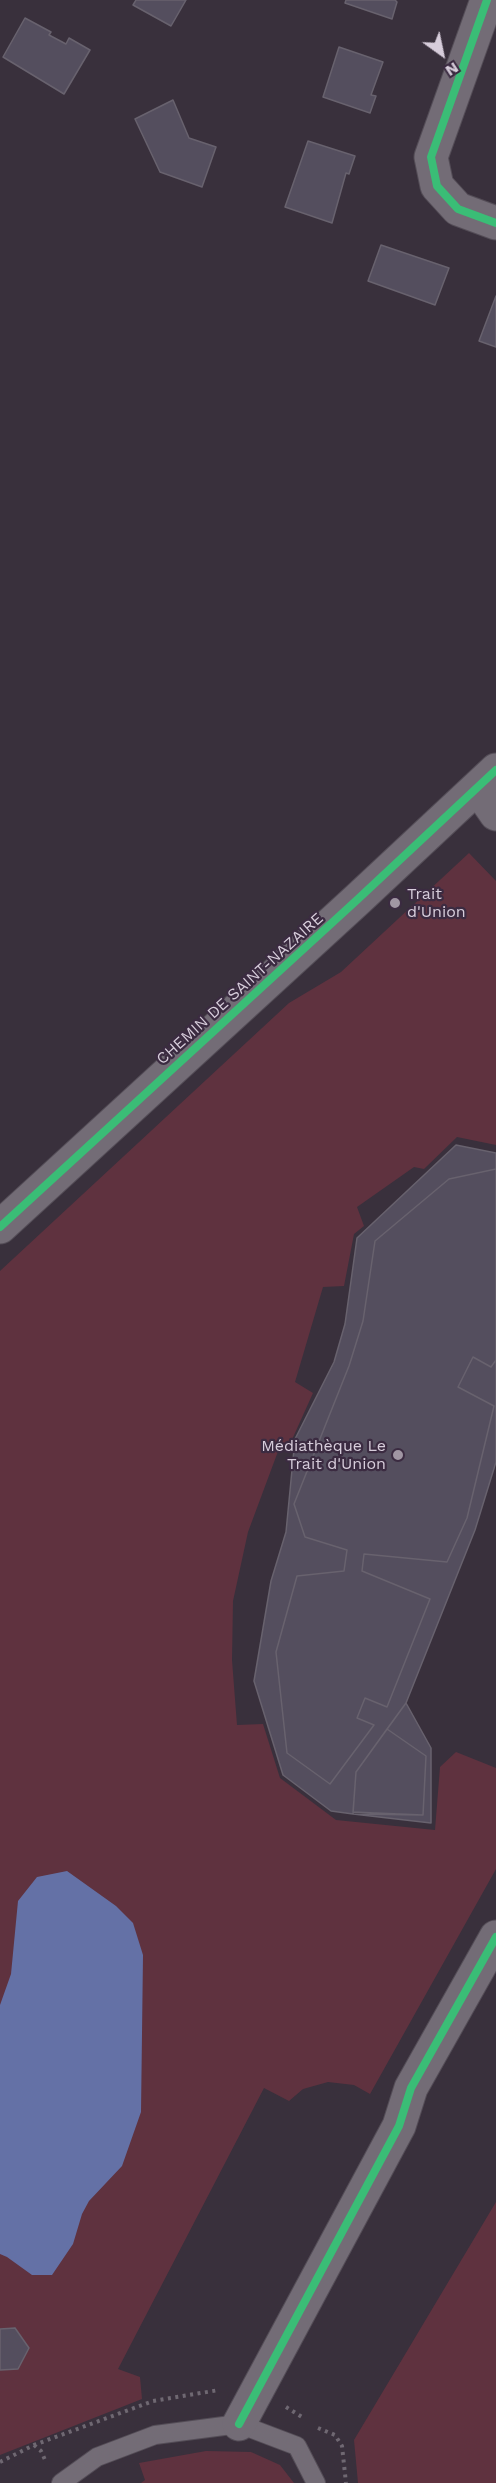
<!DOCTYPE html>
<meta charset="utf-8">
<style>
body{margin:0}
#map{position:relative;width:496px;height:2483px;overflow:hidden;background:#39303c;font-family:"Work Sans",sans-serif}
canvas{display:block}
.north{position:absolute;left:412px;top:24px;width:60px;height:60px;-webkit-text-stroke:4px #3b2b41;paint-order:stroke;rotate:147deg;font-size:16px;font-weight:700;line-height:24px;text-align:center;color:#d7cddb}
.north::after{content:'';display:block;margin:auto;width:21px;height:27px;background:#d7cddb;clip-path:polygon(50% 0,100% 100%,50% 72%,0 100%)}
</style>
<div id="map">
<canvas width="496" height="2483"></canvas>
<div class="north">N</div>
</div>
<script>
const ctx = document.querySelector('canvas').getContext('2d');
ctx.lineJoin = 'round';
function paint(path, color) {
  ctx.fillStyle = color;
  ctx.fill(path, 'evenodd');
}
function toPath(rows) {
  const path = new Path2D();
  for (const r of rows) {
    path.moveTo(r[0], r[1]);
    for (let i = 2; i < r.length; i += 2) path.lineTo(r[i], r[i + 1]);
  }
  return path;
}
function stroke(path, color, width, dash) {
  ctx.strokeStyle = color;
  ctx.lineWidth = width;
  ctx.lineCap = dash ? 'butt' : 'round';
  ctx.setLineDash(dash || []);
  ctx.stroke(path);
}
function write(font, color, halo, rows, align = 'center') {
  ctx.font = font + ' "Work Sans",sans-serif';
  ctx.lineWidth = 4.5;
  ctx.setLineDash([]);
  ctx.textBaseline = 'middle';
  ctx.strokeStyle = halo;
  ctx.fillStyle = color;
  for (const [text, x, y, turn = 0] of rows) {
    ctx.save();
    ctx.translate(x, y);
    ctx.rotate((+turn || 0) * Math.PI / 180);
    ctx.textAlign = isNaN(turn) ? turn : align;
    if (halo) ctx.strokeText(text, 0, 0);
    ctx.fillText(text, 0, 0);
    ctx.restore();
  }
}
paint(toPath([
 [469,853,496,881,496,1145,457,1137,424,1169,414,1167,357,1207,364,1226,354,1234,344,1286,323,1287,295,1382,313,1393,290,1444,280,1446,248,1532,233,1601,232,1660,237,1725,263,1724,280,1778,336,1820,435,1830,440,1767,456,1752,496,1768,496,1869,370,2094,354,2085,328,2082,303,2089,289,2101,264,2088,118,2369,140,2377,142,2399,0,2455,0,1271,289,1003,341,972],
 [496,2202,496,2483,358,2483,354,2440],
 [206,2451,251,2452,280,2465,294,2483,141,2483,145,2480,139,2463]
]), '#5f323f');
paint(toPath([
 [67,1871,116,1906,133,1923,143,1955,141,2112,122,2166,89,2201,82,2214,73,2244,52,2275,32,2275,7,2257,0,2254,0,2005,11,1974,18,1901,37,1877]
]), '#6471a6');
const building = toPath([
 [136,0,186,0,171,26,133,5,136,0],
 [346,0,395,0,397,2,392,19,345,3,346,0],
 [25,18,51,32,49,35,66,44,69,38,90,50,64,94,3,57,25,18],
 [339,47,383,62,371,95,376,96,370,113,323,97,339,47],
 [173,100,189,138,216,147,202,187,160,172,135,119,173,100],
 [308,141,355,156,349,174,346,173,332,223,285,207,308,141],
 [381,245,449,268,435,305,368,281,381,245],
 [496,296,496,347,479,341,496,296],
 [456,1145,496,1153,496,1169,449,1179,375,1241,363,1321,349,1366,294,1504,305,1537,347,1550,344,1571,297,1576,276,1652,287,1753,330,1784,374,1725,357,1718,365,1698,387,1707,430,1599,362,1571,364,1554,447,1562,467,1518,494,1406,458,1387,473,1357,491,1367,496,1360,496,1462,475,1530,406,1703,356,1772,353,1814,331,1811,283,1775,254,1681,271,1581,286,1532,295,1439,334,1362,345,1324,357,1238,456,1145],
 [496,1169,496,1360,491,1367,473,1357,458,1387,494,1406,467,1518,447,1562,364,1554,362,1571,430,1599,387,1707,365,1698,357,1718,374,1725,330,1784,287,1753,276,1652,297,1576,344,1571,347,1550,305,1537,294,1504,349,1366,363,1321,375,1241,449,1179,496,1169],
 [406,1703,431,1748,431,1823,353,1814,423,1815,426,1756,387,1729,406,1703],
 [387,1729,426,1756,423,1815,353,1812,356,1772,387,1729],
 [15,2328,29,2348,18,2369,0,2370,0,2329,15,2328]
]);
paint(building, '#544e5e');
stroke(building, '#68626e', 1.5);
const service = toPath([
 [61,2483,97,2457,155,2435,239,2424,297,2446,316,2483]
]);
const minor = toPath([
 [487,0,431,157,437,186,458,209,496,223],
 [478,788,496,814],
 [0,1227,358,899,496,770],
 [239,2424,399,2126,411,2088,496,1937]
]);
stroke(service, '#544d57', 20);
stroke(minor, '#544d57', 35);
stroke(toPath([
 [286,2407,302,2417],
 [318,2428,335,2435,342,2446,346,2483],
 [34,2445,41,2451,46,2462],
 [0,2462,34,2445,153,2401,219,2390]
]), '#6f6872', 4, [3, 4.5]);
stroke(service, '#736c76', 18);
stroke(minor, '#736c76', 33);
stroke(toPath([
 [487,0,431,157,437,186,458,209,496,223],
 [0,1227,358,899,496,770],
 [239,2424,399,2126,411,2088,496,1937]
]), '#3abd76', 8);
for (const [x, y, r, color] of [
 [395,903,6,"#a096a3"],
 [398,1455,6,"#a096a3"]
]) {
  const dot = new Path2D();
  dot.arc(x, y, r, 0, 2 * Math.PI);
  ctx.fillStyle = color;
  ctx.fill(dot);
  stroke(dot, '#3b2b41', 2);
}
write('16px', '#d7cddb', '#3b2b41', [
 ["Trait",407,894],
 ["d'Union",407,912],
 ["Médiathèque Le",386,1446,"right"],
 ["Trait d'Union",386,1464,"right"]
], 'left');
write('16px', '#d7cddb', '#3b2b41', [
 ["CHEMIN DE SAINT-NAZAIRE",240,989,-42]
]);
</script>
